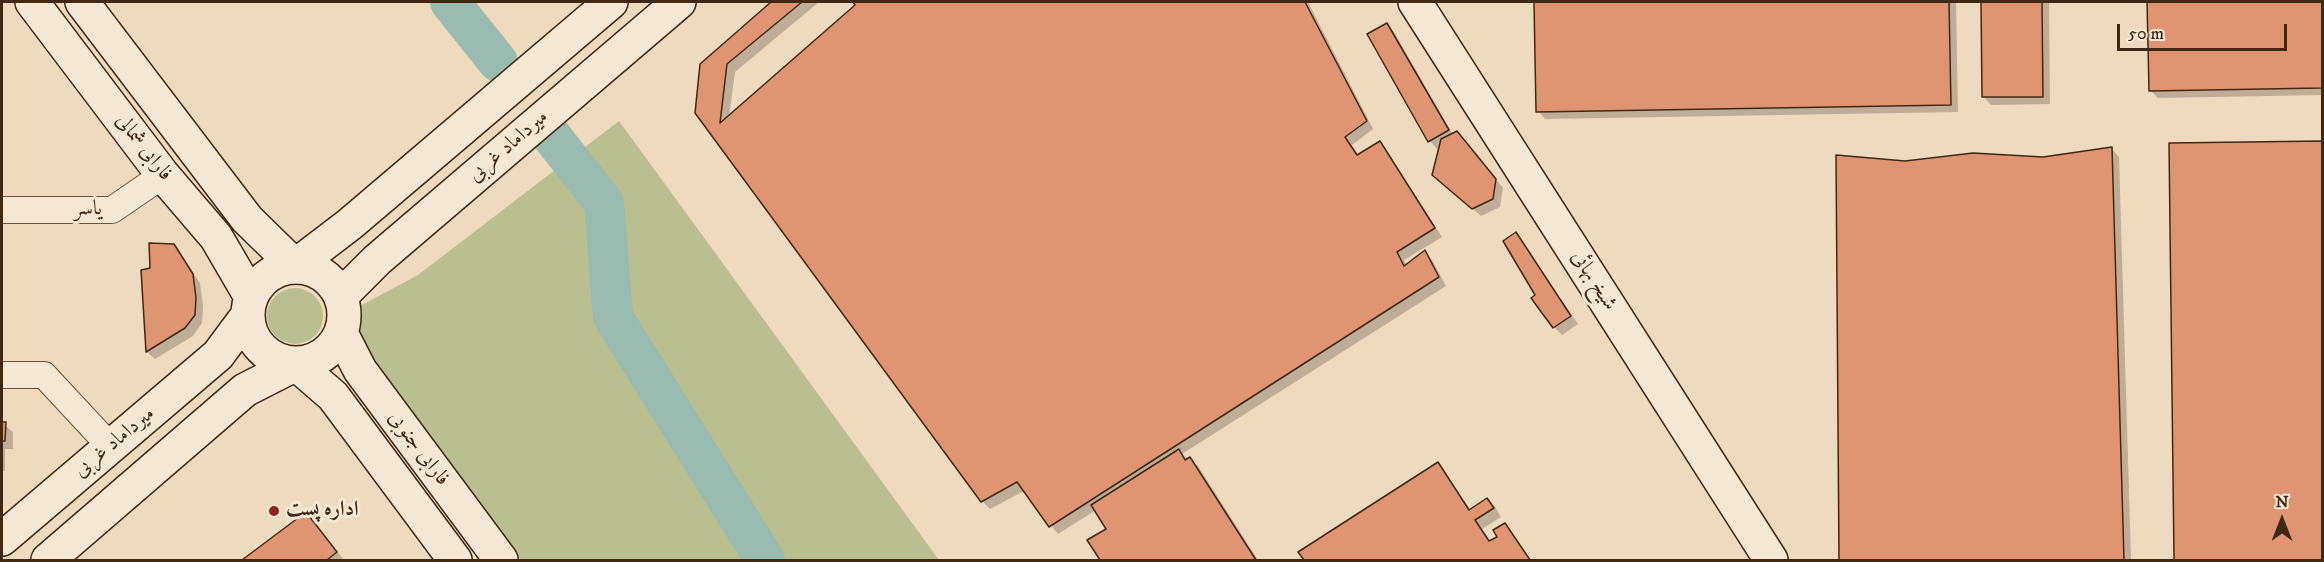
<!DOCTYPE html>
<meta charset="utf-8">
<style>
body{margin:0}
#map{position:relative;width:2324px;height:562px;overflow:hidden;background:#eedabd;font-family:"IM FELL DW Pica",serif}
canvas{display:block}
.frame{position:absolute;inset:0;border:3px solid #3f2913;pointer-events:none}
.north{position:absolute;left:2252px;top:490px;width:60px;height:60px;-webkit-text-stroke:4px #f4e7d4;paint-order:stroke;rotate:0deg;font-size:16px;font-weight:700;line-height:24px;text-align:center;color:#3f2913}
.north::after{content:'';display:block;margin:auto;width:21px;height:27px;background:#3f2913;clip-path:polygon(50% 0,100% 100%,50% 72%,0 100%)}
.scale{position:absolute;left:2117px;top:24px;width:170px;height:27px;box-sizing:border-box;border:3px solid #3f2913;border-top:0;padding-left:8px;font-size:18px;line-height:21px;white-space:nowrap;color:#3f2913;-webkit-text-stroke:4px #f4e7d4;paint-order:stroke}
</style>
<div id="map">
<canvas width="2324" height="562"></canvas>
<div class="frame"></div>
<div class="north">N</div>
<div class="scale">50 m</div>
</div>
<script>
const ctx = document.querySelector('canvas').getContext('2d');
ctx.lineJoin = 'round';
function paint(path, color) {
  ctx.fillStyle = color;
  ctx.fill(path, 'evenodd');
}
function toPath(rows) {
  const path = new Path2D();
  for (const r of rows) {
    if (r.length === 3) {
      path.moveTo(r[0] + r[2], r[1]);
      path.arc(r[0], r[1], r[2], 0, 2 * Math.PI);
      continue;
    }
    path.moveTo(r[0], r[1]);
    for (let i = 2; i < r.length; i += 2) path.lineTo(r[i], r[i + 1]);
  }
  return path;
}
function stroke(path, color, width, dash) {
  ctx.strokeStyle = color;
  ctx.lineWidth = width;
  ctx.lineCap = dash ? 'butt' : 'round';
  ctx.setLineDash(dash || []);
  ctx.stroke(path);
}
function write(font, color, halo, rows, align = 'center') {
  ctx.font = font + ' "IM FELL DW Pica",Amiri,serif';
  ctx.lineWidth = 6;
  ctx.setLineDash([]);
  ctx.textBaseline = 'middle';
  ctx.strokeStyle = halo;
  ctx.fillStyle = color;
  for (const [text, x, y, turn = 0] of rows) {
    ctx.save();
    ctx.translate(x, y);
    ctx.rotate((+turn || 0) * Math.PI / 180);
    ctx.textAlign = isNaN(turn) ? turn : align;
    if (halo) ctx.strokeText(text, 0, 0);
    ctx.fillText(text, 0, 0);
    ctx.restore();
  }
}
paint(toPath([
 [619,121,939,560,521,560,360,343,360,306,418,275],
 [295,316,28]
]), '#babf8f');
paint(toPath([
 [773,2,819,2,735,72,729,117,857,5,855,2,1308,2,1373,129,1352,145,1359,156,1379,143,1387,151,1442,237,1404,260,1407,266,1425,252,1432,260,1446,286,1182,454,1198,466,1258,560,1102,560,1089,541,1108,529,1096,510,1058,534,1024,491,990,509,982,501,697,113,702,65],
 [1536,2,1956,2,1958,112,1545,119,1538,111],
 [1982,2,2049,2,2050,104,1991,105,1984,97],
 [2149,2,2322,2,2322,95,2158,98,2150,90],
 [1386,24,1394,32,1453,135,1465,141,1503,188,1500,207,1481,216,1442,183,1440,147,1437,149,1430,141,1369,35],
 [2322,142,2322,560,2176,560,2170,145],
 [2112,149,2119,157,2131,560,1841,560,1838,157,1905,163,2043,158],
 [1516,234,1578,324,1562,335,1554,327],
 [173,245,200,283,203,306,202,323,193,336,155,359,147,352,143,271,152,269],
 [2,413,3,424,13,432,13,449,5,449,5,471,2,471],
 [1438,464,1471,510,1487,500,1495,507,1501,517,1482,529,1491,542,1499,537,1505,524,1531,560,1305,560,1300,552],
 [306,514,344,560,245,560]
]), '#0003');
stroke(toPath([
 [450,2,498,62],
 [553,138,604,203,613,317,765,560]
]), '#99bbb0', 40);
const building = toPath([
 [771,2,802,2,727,64,720,123,855,5,853,2,1305,2,1367,121,1345,137,1357,155,1380,141,1435,228,1397,252,1404,266,1425,250,1439,277,1049,527,1017,482,981,502,695,113,700,64,771,2],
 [1534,2,1949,2,1951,105,1536,112,1534,2],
 [1981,2,2042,2,2043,97,1982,97,1981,2],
 [2147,2,2322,2,2322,88,2149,91,2147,2],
 [1387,23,1449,130,1428,142,1367,34,1387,23],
 [1457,131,1496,179,1493,199,1472,209,1432,175,1441,139,1457,131],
 [2322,141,2322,560,2174,560,2169,143,2322,141],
 [2112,147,2124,560,1839,560,1836,155,1905,161,1973,153,2043,157,2112,147],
 [1516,232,1571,316,1553,328,1531,298,1535,295,1503,241,1516,232],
 [149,243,174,244,193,274,196,298,195,315,185,328,146,352,141,270,150,268,149,243],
 [2,422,6,422,5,441,2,441,2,422],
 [1179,449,1185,460,1190,457,1256,560,1100,560,1087,540,1106,529,1091,505,1179,449],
 [1438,462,1469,510,1487,498,1494,508,1475,520,1489,541,1497,537,1493,530,1505,523,1530,560,1304,560,1298,552,1438,462],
 [306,512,337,552,327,560,242,560,306,512]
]);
paint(building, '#df9572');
stroke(building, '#3f2913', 1.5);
const street = toPath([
 [2,210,112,210,163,175],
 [2,375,44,375,110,446]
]);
const secondary = toPath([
 [32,2,163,175,216,237,251,297],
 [82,2,247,219,295,266,350,224,611,2],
 [1415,2,1771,560],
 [296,315,48],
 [341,296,377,260,679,2],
 [341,333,360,370,501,560],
 [2,539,218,355,247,316],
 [48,560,245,390,296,364,333,396,455,560]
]);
stroke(street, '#6b553e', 28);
stroke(secondary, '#3f2913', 36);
stroke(street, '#f4e7d4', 26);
stroke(secondary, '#f4e7d4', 33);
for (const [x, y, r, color] of [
 [274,511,6,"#8f2418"]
]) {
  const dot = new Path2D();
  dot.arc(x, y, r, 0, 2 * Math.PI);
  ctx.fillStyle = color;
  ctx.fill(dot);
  stroke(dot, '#f4e7d4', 2);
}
write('21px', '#3f2913', '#f4e7d4', [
 ["میرداماد غربی",509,147,-41],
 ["فارابی شمالی",143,148,52],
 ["یاسر",88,210,-1],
 ["شیخ بهائی",1593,281,57],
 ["میرداماد غربی",115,443,-40],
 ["فارابی جنوبی",418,449,53]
]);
write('bold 21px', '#3f2913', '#f4e7d4', [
 ["اداره پست",286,511]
], 'left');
</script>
